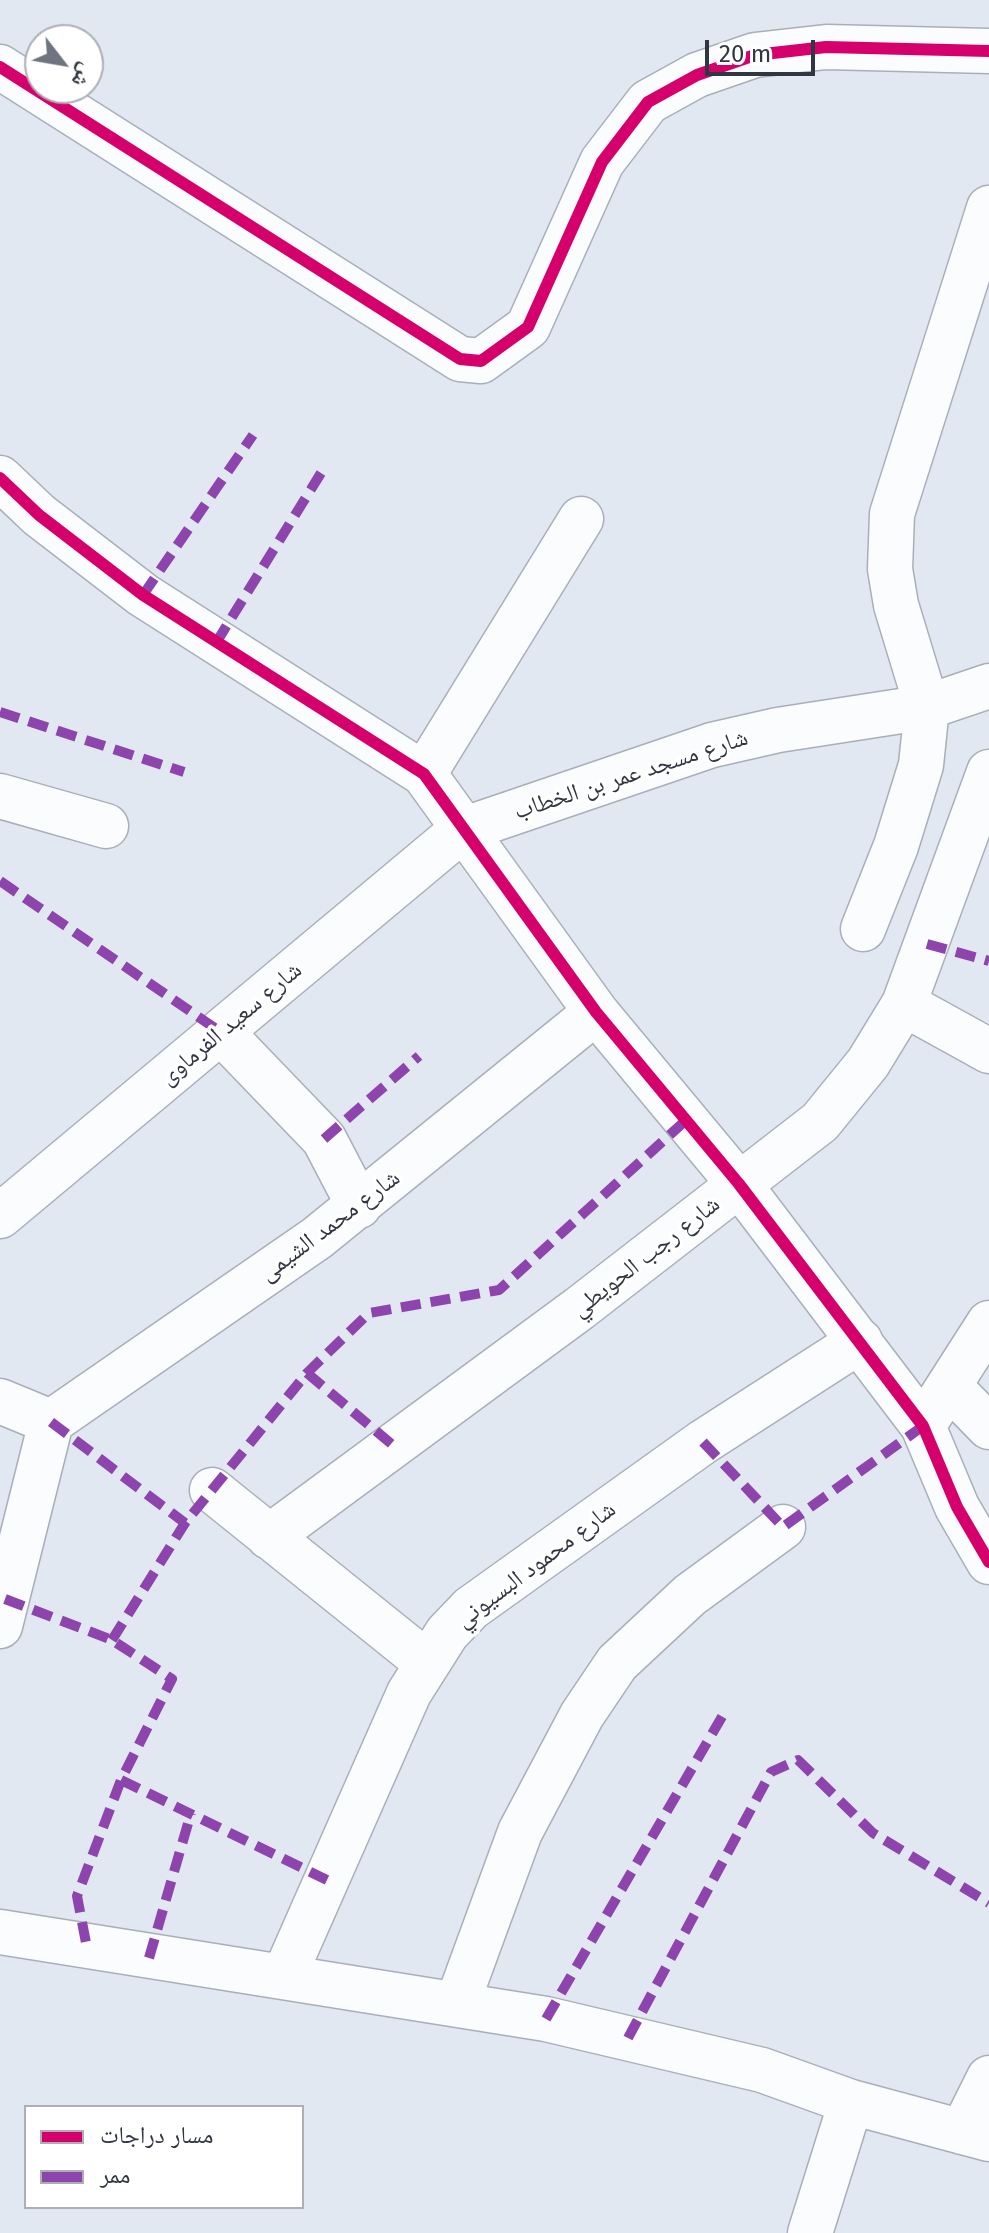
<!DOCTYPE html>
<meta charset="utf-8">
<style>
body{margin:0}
#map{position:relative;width:989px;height:2233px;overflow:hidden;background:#e2e8f2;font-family:"Fira Sans","Noto Naskh Arabic",sans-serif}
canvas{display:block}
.legend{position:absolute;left:24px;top:2105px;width:280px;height:104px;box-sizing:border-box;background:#fff;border:2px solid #acafb4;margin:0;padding:10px 14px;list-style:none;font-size:24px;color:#303743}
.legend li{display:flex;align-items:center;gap:16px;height:40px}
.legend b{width:40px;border:2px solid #acafb4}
.north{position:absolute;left:24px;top:24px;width:80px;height:80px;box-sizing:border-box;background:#fff;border:2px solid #acafb4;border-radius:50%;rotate:121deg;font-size:22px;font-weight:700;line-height:32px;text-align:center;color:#303743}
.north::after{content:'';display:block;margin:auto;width:28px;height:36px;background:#6e7580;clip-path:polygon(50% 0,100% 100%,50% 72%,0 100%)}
.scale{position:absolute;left:705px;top:40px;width:110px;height:36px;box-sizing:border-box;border:4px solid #303743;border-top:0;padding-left:10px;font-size:24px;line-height:28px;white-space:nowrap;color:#303743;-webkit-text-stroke:6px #fff;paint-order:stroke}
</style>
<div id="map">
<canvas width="989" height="2233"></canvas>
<ul class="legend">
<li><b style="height:10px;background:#d6006c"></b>مسار دراجات</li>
<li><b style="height:10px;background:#8e44ad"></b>ممر</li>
</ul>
<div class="north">ش</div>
<div class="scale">20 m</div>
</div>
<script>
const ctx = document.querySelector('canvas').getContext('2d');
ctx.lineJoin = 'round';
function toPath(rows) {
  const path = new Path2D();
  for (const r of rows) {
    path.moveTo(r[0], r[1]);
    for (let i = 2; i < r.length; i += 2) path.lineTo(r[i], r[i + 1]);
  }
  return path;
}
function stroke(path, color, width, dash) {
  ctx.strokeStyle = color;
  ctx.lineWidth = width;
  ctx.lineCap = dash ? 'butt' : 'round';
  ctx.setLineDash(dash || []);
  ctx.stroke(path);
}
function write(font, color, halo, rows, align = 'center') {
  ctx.font = font + ' "Fira Sans","Noto Naskh Arabic",sans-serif';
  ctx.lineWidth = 7;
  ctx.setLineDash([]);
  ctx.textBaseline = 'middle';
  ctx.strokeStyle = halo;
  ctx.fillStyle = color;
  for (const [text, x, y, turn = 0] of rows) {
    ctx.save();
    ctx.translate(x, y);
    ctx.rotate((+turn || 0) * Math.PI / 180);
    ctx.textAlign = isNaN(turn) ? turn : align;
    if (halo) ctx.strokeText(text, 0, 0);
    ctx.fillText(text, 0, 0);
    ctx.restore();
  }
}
const minor = toPath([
 [0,67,460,359,481,361,528,327,602,162,648,102,697,75,755,55,826,47,989,51],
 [0,478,39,515,143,595,424,774,596,1012,739,1184,923,1426,957,1507,989,1562],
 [424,774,581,519],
 [0,796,106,826],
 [863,929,896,846,921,765,927,707,896,605,890,569,892,514,989,208],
 [904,1004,989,1051],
 [222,1033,324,1139,359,1206],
 [0,1216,462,830,712,745,778,730,927,707,989,686],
 [950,1387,989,1427],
 [0,1401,51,1422],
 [51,1422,317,1238,596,1012],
 [923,1426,989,1323],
 [212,1490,426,1662],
 [269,1537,580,1308,820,1122,868,1063,904,1004,989,772],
 [0,1626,51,1422],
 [0,1932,546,2019,762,2070,851,2102,989,2139],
 [285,1974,409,1693,447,1633,471,1608,703,1442,860,1341],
 [457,2004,520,1832,582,1715,617,1663,690,1595,783,1527],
 [962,2132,989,2078],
 [810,2233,851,2102]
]);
stroke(minor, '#a9afb9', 47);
stroke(minor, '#fbfcfd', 44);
stroke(toPath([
 [143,595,253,435],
 [216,643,321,473],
 [0,712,184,772],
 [0,881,222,1033],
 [927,944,989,961],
 [324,1139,419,1056],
 [307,1373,395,1447],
 [51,1422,185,1523],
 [703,1442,783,1527,923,1426],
 [5,1599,112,1640,172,1679,121,1780,77,1896,87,1948],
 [112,1640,185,1523,307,1373,369,1313,499,1290,684,1122],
 [121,1780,327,1880],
 [149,1958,191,1813],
 [546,2019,723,1715],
 [628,2038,771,1772,798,1760,873,1833,989,1903]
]), '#8e44ad', 10, [20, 10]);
stroke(toPath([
 [0,67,460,359,481,361,528,327,602,162,648,102,697,75,755,55,826,47,989,51],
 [0,478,39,515,143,595,424,774,596,1012,739,1184,923,1426,957,1507,989,1562]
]), '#d6006c', 12);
write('24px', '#303743', '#fff', [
 ["شارع مسجد عمر بن الخطاب",631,775,-18],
 ["شارع سعيد الفرماوى",231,1024,-40],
 ["شارع محمد الشيمى",330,1226,-37],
 ["شارع رجب الحويطي",646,1257,-38],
 ["شارع محمود البسيوني",536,1565,-37]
]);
</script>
